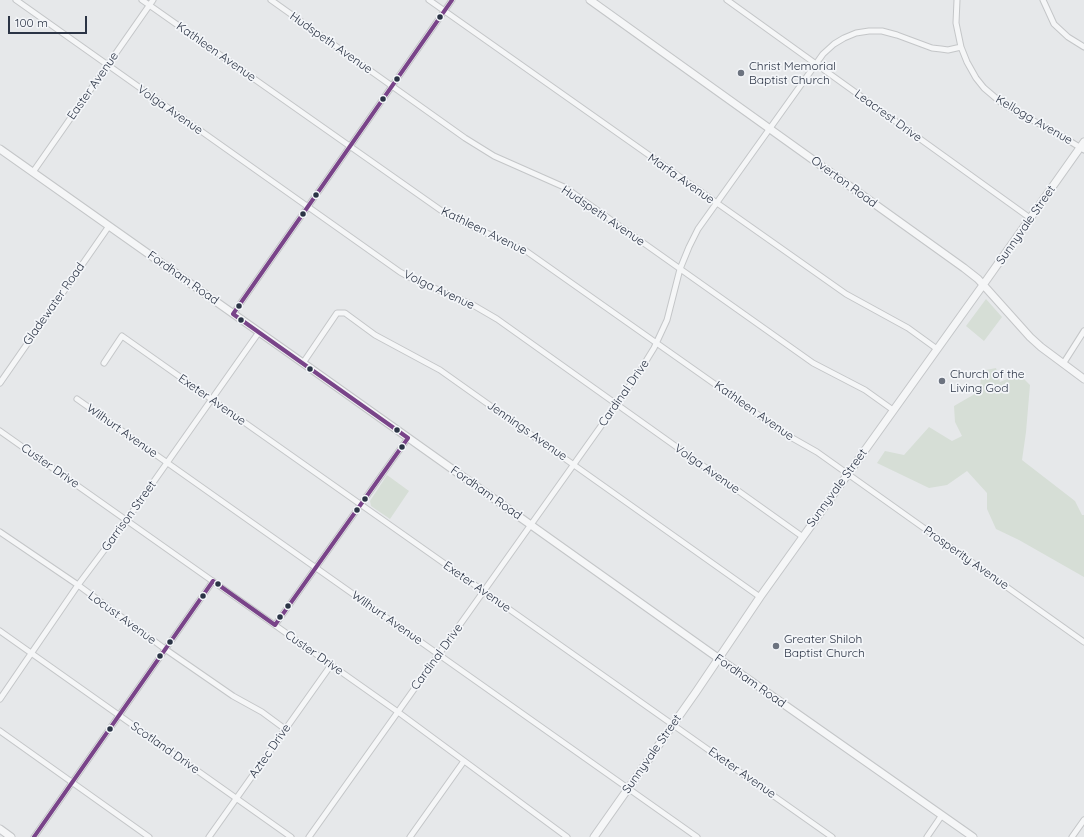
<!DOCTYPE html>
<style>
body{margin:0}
#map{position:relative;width:1084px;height:837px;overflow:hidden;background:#e6e8ea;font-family:Quicksand,sans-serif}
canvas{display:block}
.scale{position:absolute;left:8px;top:16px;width:79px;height:18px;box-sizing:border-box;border:2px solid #2b3445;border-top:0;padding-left:5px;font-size:12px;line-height:14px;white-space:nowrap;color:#2b3445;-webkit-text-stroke:3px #f4f6f9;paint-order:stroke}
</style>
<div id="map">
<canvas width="1084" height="837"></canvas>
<div class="scale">100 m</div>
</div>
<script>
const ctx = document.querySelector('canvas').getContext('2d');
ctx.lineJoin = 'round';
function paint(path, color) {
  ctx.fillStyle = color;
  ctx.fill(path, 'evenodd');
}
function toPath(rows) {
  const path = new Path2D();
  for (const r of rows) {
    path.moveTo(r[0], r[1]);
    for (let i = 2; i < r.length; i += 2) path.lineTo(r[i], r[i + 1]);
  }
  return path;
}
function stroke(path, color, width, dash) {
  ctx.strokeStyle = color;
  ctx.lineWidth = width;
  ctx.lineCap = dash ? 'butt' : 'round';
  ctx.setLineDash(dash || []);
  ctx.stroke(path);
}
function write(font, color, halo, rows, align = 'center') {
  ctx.font = font + ' Quicksand,sans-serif';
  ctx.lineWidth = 3.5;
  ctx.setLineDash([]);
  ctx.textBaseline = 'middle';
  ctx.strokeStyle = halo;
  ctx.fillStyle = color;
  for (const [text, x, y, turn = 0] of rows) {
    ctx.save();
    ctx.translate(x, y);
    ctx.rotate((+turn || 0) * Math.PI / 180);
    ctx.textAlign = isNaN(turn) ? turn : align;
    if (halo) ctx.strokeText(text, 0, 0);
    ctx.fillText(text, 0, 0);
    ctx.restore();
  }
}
paint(toPath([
 [986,299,1002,317,984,341,966,326],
 [996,368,1000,382,1019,374,1030,385,1026,432,1022,460,1075,501,1082,515,1084,515,1084,577,1019,540,996,529,987,509,987,493,967,471,947,485,929,488,877,463,885,451,904,455,929,427,952,441,962,436,955,422,954,406,980,391,981,371],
 [387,475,409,491,390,519,371,506,370,501]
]), '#d6ded6');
const minor = toPath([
 [16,0,400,272,409,277,473,305,497,319,803,537],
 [142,0,449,216,526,251,787,435,817,452,1084,642],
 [271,0,465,138,494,156,564,187,573,193,813,363,865,390,893,410],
 [429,0,846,294,908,328,937,349],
 [727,0,1030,218],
 [957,0,956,23,961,47,967,62,976,78,984,88,1004,105,1060,135,1084,150],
 [1043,0,1054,24,1068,37,1084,47],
 [33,172,153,0],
 [233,314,452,0],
 [104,363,122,336,832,837],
 [303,363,337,313,345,313,375,335,440,370,760,597],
 [1063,364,1084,331],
 [0,383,109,226],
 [77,399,697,837],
 [0,431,398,712,567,837],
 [0,532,78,585,165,649,233,696,262,712,285,729],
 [275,625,408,438],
 [0,631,291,837],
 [0,699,78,585,126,521,259,332],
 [0,731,149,837],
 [34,837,213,581],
 [209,837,331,665],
 [309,837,638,374,654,348,667,320,680,269,689,247,698,229,823,54,834,44,844,38,856,33,869,31,882,31,897,35,932,48,941,49,948,50,961,47],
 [410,837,464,761],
 [927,837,942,815],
 [1072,837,1084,820]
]);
const tertiary = toPath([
 [590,0,964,268,978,279,1030,337,1041,347,1084,379],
 [0,149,303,363,718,658,973,837],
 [0,829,11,837],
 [594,837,696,692,760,597,983,285,1084,142]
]);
stroke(minor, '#c4c6c8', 7);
stroke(tertiary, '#c4c6c8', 9);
stroke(minor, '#f5f6f7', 5);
stroke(tertiary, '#f5f6f7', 7);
stroke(toPath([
 [233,314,452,0],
 [233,314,408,438],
 [213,581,275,625],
 [275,625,408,438],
 [34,837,213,581]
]), '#794489', 4);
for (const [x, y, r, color] of [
 [440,17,3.5,"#2b3445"],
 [741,73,4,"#6c737f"],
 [397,79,3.5,"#2b3445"],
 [383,99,3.5,"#2b3445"],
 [316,195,3.5,"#2b3445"],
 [303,214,3.5,"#2b3445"],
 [239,306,3.5,"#2b3445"],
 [241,320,3.5,"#2b3445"],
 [310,369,3.5,"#2b3445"],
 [942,381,4,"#6c737f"],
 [397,430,3.5,"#2b3445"],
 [402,447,3.5,"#2b3445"],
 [365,499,3.5,"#2b3445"],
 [357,510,3.5,"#2b3445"],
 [218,584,3.5,"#2b3445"],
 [203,596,3.5,"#2b3445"],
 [288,606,3.5,"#2b3445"],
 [280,617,3.5,"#2b3445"],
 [170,642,3.5,"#2b3445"],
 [776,646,4,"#6c737f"],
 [160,656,3.5,"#2b3445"],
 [110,729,3.5,"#2b3445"]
]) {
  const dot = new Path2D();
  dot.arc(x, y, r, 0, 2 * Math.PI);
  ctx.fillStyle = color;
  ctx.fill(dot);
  stroke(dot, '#f4f6f9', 1.5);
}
write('12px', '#2b3445', '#f4f6f9', [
 ["Hudspeth Avenue",331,43,35],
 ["Kathleen Avenue",216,52,35],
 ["Easter Avenue",93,86,-55],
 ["Volga Avenue",170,110,35],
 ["Leacrest Drive",888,116,36],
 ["Kellogg Avenue",1034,120,30],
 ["Marfa Avenue",681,179,35],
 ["Overton Road",844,182,36],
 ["Hudspeth Avenue",603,216,34],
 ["Sunnyvale Street",1026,225,-55],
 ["Kathleen Avenue",484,231,26],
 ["Fordham Road",183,278,35],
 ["Volga Avenue",439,290,25],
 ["Gladewater Road",54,304,-55],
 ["Cardinal Drive",624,393,-55],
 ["Exeter Avenue",212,400,35],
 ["Kathleen Avenue",754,411,35],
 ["Wilhurt Avenue",122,431,35],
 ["Jennings Avenue",527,431,35],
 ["Custer Drive",50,466,35],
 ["Volga Avenue",707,469,35],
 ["Sunnyvale Street",837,488,-54],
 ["Fordham Road",486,493,35],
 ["Garrison Street",129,516,-54],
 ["Prosperity Avenue",966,558,35],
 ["Exeter Avenue",477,587,35],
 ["Locust Avenue",122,618,36],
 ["Wilhurt Avenue",387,618,35],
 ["Custer Drive",314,653,35],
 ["Cardinal Drive",437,657,-54],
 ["Fordham Road",750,681,35],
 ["Scotland Drive",165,748,35],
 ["Aztec Drive",270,751,-55],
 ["Sunnyvale Street",652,754,-55],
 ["Exeter Avenue",742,773,35]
]);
write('12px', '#2b3445', '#f4f6f9', [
 ["Christ Memorial",749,66],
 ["Baptist Church",749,80],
 ["Church of the",950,374],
 ["Living God",950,388],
 ["Greater Shiloh",784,639],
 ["Baptist Church",784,653]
], 'left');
</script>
